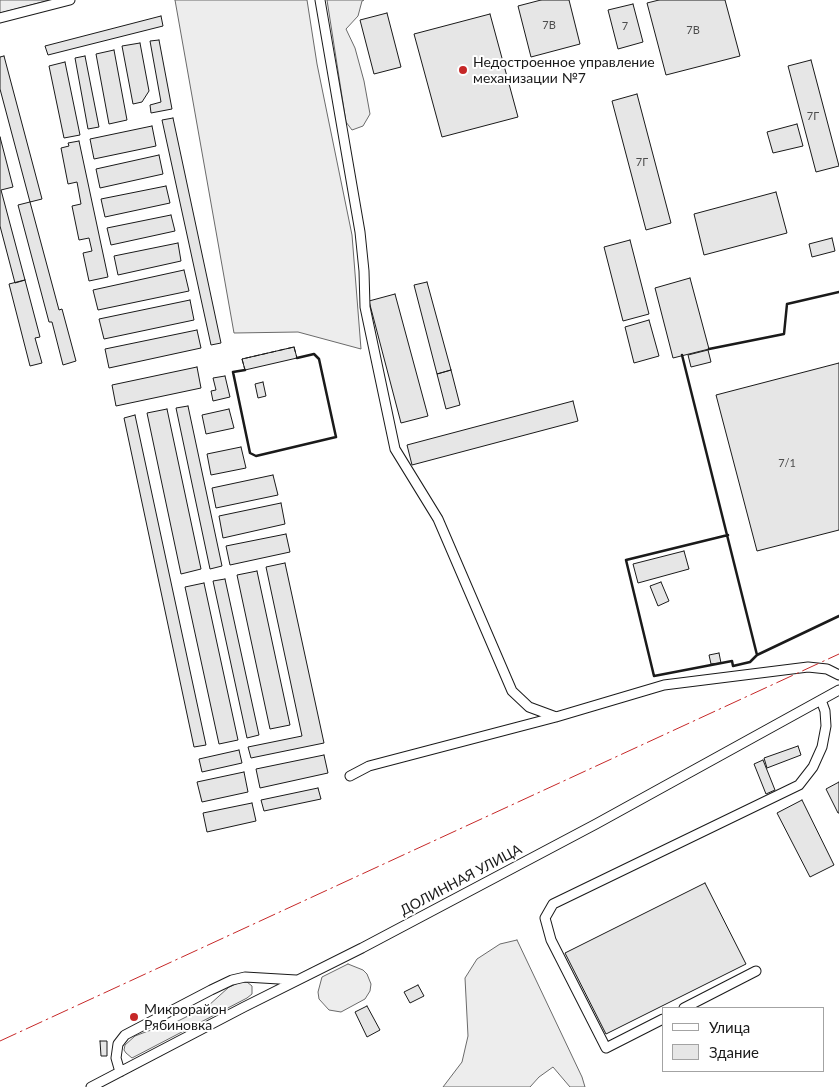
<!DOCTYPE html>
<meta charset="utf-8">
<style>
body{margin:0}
#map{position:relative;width:839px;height:1087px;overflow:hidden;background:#fff;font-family:Lato,sans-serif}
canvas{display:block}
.legend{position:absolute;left:662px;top:1007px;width:162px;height:65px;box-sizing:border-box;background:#fff;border:1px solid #a3a3a3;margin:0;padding:6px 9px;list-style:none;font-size:15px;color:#1a1a1a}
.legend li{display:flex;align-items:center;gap:10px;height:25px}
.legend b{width:25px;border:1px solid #a3a3a3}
</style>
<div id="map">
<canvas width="839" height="1087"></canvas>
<ul class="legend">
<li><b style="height:6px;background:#fff"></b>Улица</li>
<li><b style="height:14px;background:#e6e6e6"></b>Здание</li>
</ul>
</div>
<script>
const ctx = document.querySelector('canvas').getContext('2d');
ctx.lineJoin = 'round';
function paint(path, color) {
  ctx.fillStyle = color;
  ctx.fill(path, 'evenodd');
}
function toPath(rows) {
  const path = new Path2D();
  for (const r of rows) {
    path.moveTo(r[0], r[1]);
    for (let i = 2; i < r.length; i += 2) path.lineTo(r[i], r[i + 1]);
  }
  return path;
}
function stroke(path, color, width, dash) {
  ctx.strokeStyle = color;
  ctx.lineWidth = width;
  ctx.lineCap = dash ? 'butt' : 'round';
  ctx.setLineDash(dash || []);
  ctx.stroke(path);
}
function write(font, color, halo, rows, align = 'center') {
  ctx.font = font + ' Lato,sans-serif';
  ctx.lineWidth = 4;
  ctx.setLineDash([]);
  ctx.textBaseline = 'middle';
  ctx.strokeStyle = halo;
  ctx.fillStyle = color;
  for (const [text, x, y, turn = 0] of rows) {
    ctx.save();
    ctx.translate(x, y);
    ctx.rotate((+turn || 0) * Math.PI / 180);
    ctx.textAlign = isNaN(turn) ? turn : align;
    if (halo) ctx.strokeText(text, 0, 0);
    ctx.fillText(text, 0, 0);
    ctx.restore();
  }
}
const built = toPath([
 [0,0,50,0,0,13,0,0],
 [175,0,307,0,317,64,352,235,361,349,298,332,234,333,175,0],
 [327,0,364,0,362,1,358,16,346,29,355,48,364,81,370,114,363,126,352,130,346,122,327,0],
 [517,940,582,1077,585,1087,570,1087,553,1067,539,1077,530,1087,443,1087,462,1062,468,1036,465,978,477,959,500,944,517,940],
 [348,964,363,970,367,974,371,984,370,991,365,999,341,1012,329,1010,319,999,318,992,322,977,348,964],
 [241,982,247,982,252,986,252,994,247,998,132,1058,126,1053,124,1050,125,1045,135,1036,148,1031,168,1026,208,1006,229,987,241,982]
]);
paint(built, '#ededed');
stroke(built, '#6a6a6a', 1);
const building = toPath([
 [541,0,569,0,580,44,531,57,518,6,541,0],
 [659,0,725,0,740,56,666,75,647,3,659,0],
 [633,4,643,42,618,49,608,10,633,4],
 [387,13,401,67,374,74,360,20,387,13],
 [490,14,518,117,442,137,414,34,490,14],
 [161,16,163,26,48,55,45,46,161,16],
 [159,40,172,109,151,113,150,105,161,102,150,41,159,40],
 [140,43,149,91,142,102,133,104,122,46,140,43],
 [114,50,127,120,109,124,96,54,114,50],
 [4,56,42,199,30,202,0,89,0,57,4,56],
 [85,56,99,127,88,129,75,58,85,56],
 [811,60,839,166,816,172,788,66,811,60],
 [65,62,80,135,64,138,49,66,65,62],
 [637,94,671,223,646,230,612,101,637,94],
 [173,118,221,343,211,345,162,120,173,118],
 [797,124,803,146,773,153,767,132,797,124],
 [152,126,156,146,94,159,90,139,152,126],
 [0,137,13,187,1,190,25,280,15,283,0,226,0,137],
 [79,141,108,277,89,281,83,253,92,251,89,238,79,240,72,206,81,204,77,182,68,184,61,148,69,146,68,143,79,141],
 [159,155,163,174,100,188,96,169,159,155],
 [166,186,170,203,105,217,101,199,166,186],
 [776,192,787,233,704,255,694,214,776,192],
 [30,202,59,310,62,309,76,361,63,365,52,322,49,322,18,205,30,202],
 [171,215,175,231,111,245,107,228,171,215],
 [832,238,835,251,812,257,809,244,832,238],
 [630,240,649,314,623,321,604,247,630,240],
 [178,243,181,261,118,275,114,256,178,243],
 [184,270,189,291,98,310,93,290,184,270],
 [690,278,709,349,673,358,655,288,690,278],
 [25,280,40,337,35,338,42,363,30,366,9,284,25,280],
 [427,282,451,370,437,374,414,285,427,282],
 [395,294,428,416,401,423,369,301,395,294],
 [190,300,194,320,104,339,99,319,190,300],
 [649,320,659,356,634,363,625,327,649,320],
 [197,330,201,348,109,368,105,349,197,330],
 [294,347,297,358,245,370,242,359,294,347],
 [708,350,711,362,691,367,688,355,708,350],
 [839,363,839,530,757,551,716,395,839,363],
 [197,367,201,388,116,406,112,385,197,367],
 [451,370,460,405,446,409,437,374,451,370],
 [225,376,230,397,213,401,211,391,216,390,213,378,225,376],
 [263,382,266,396,258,398,255,384,263,382],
 [573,401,578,421,412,465,407,445,573,401],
 [188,406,222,566,210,569,176,408,188,406],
 [167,409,201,569,181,574,147,413,167,409],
 [229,409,234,428,206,434,202,415,229,409],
 [135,415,206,745,194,747,124,418,135,415],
 [241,447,246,468,211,475,207,454,241,447],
 [273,475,278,495,216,508,212,488,273,475],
 [281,503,285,524,223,538,219,516,281,503],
 [286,534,290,552,230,565,226,546,286,534],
 [684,551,689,569,638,583,633,564,684,551],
 [285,563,324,743,251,758,248,747,302,736,266,567,285,563],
 [257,571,290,725,270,729,237,575,257,571],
 [225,579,259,735,247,738,213,581,225,579],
 [661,582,669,601,658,606,650,586,661,582],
 [204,583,238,740,219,744,185,587,204,583],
 [719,653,721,663,711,664,709,655,719,653],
 [798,746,801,755,767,768,764,758,798,746],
 [239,750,242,763,202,772,199,759,239,750],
 [324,755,328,773,260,788,256,769,324,755],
 [763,760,775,790,766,794,754,764,763,760],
 [244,772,248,792,202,802,197,782,244,772],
 [839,782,839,813,838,813,826,789,839,782],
 [318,788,321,799,264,811,261,800,318,788],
 [802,800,834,865,810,877,777,813,802,800],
 [252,803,256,821,207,832,203,813,252,803],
 [705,883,746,964,606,1034,565,953,705,883],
 [418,985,424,996,410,1003,404,992,418,985],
 [367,1006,380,1030,367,1037,355,1012,367,1006],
 [100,1041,107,1041,107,1056,101,1056,100,1041]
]);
paint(building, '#e6e6e6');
stroke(building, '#1a1a1a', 1);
const minor = toPath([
 [320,0,360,232,364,271,365,307,395,449,438,519,512,691,529,707,556,717],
 [0,18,70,0],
 [350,776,369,766,556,717,664,685,808,667,827,669,839,675],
 [684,1008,756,971],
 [663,1019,606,1048,551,940,545,918,553,904,799,785,813,767,822,747,826,726,825,711,821,700],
 [120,1072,116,1058,118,1044,125,1035,211,990,232,980,245,977,296,980],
 [91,1087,244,1007,362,948,596,824,839,690]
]);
stroke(minor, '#1a1a1a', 11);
stroke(minor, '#fff', 9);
stroke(toPath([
 [294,347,297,358,314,354,319,359,336,437,256,456,250,453,233,372,245,370,242,359,294,347]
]), '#1a1a1a', 1, [6, 2.5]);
stroke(toPath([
 [709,349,784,334,787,304,839,292],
 [682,355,757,655,839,616],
 [245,370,233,372,250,453,256,456,336,437,319,359,314,354,297,358],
 [728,535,626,560,654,676,732,661,733,666,750,662,757,655]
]), '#1a1a1a', 2.5);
stroke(toPath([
 [0,1041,839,654]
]), '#c62828', 1, [18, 4, 2.5, 4]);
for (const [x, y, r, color] of [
 [463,70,5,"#c62828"],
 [134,1017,5,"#c62828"]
]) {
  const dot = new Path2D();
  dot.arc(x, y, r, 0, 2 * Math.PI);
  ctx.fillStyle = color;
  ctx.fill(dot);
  stroke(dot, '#fff', 2);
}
write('11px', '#4d4d4d', null, [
 ["7В",549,25],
 ["7",625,26],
 ["7В",693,30],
 ["7Г",813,116],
 ["7Г",642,162],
 ["7/1",787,463]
]);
write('14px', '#1a1a1a', '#fff', [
 ["Недостроенное управление",473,62],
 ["механизации №7",473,78],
 ["Микрорайон",144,1009],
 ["Рябиновка",144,1025]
], 'left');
write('14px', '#1a1a1a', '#fff', [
 ["ДОЛИННАЯ УЛИЦА",461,880,-28]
]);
</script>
